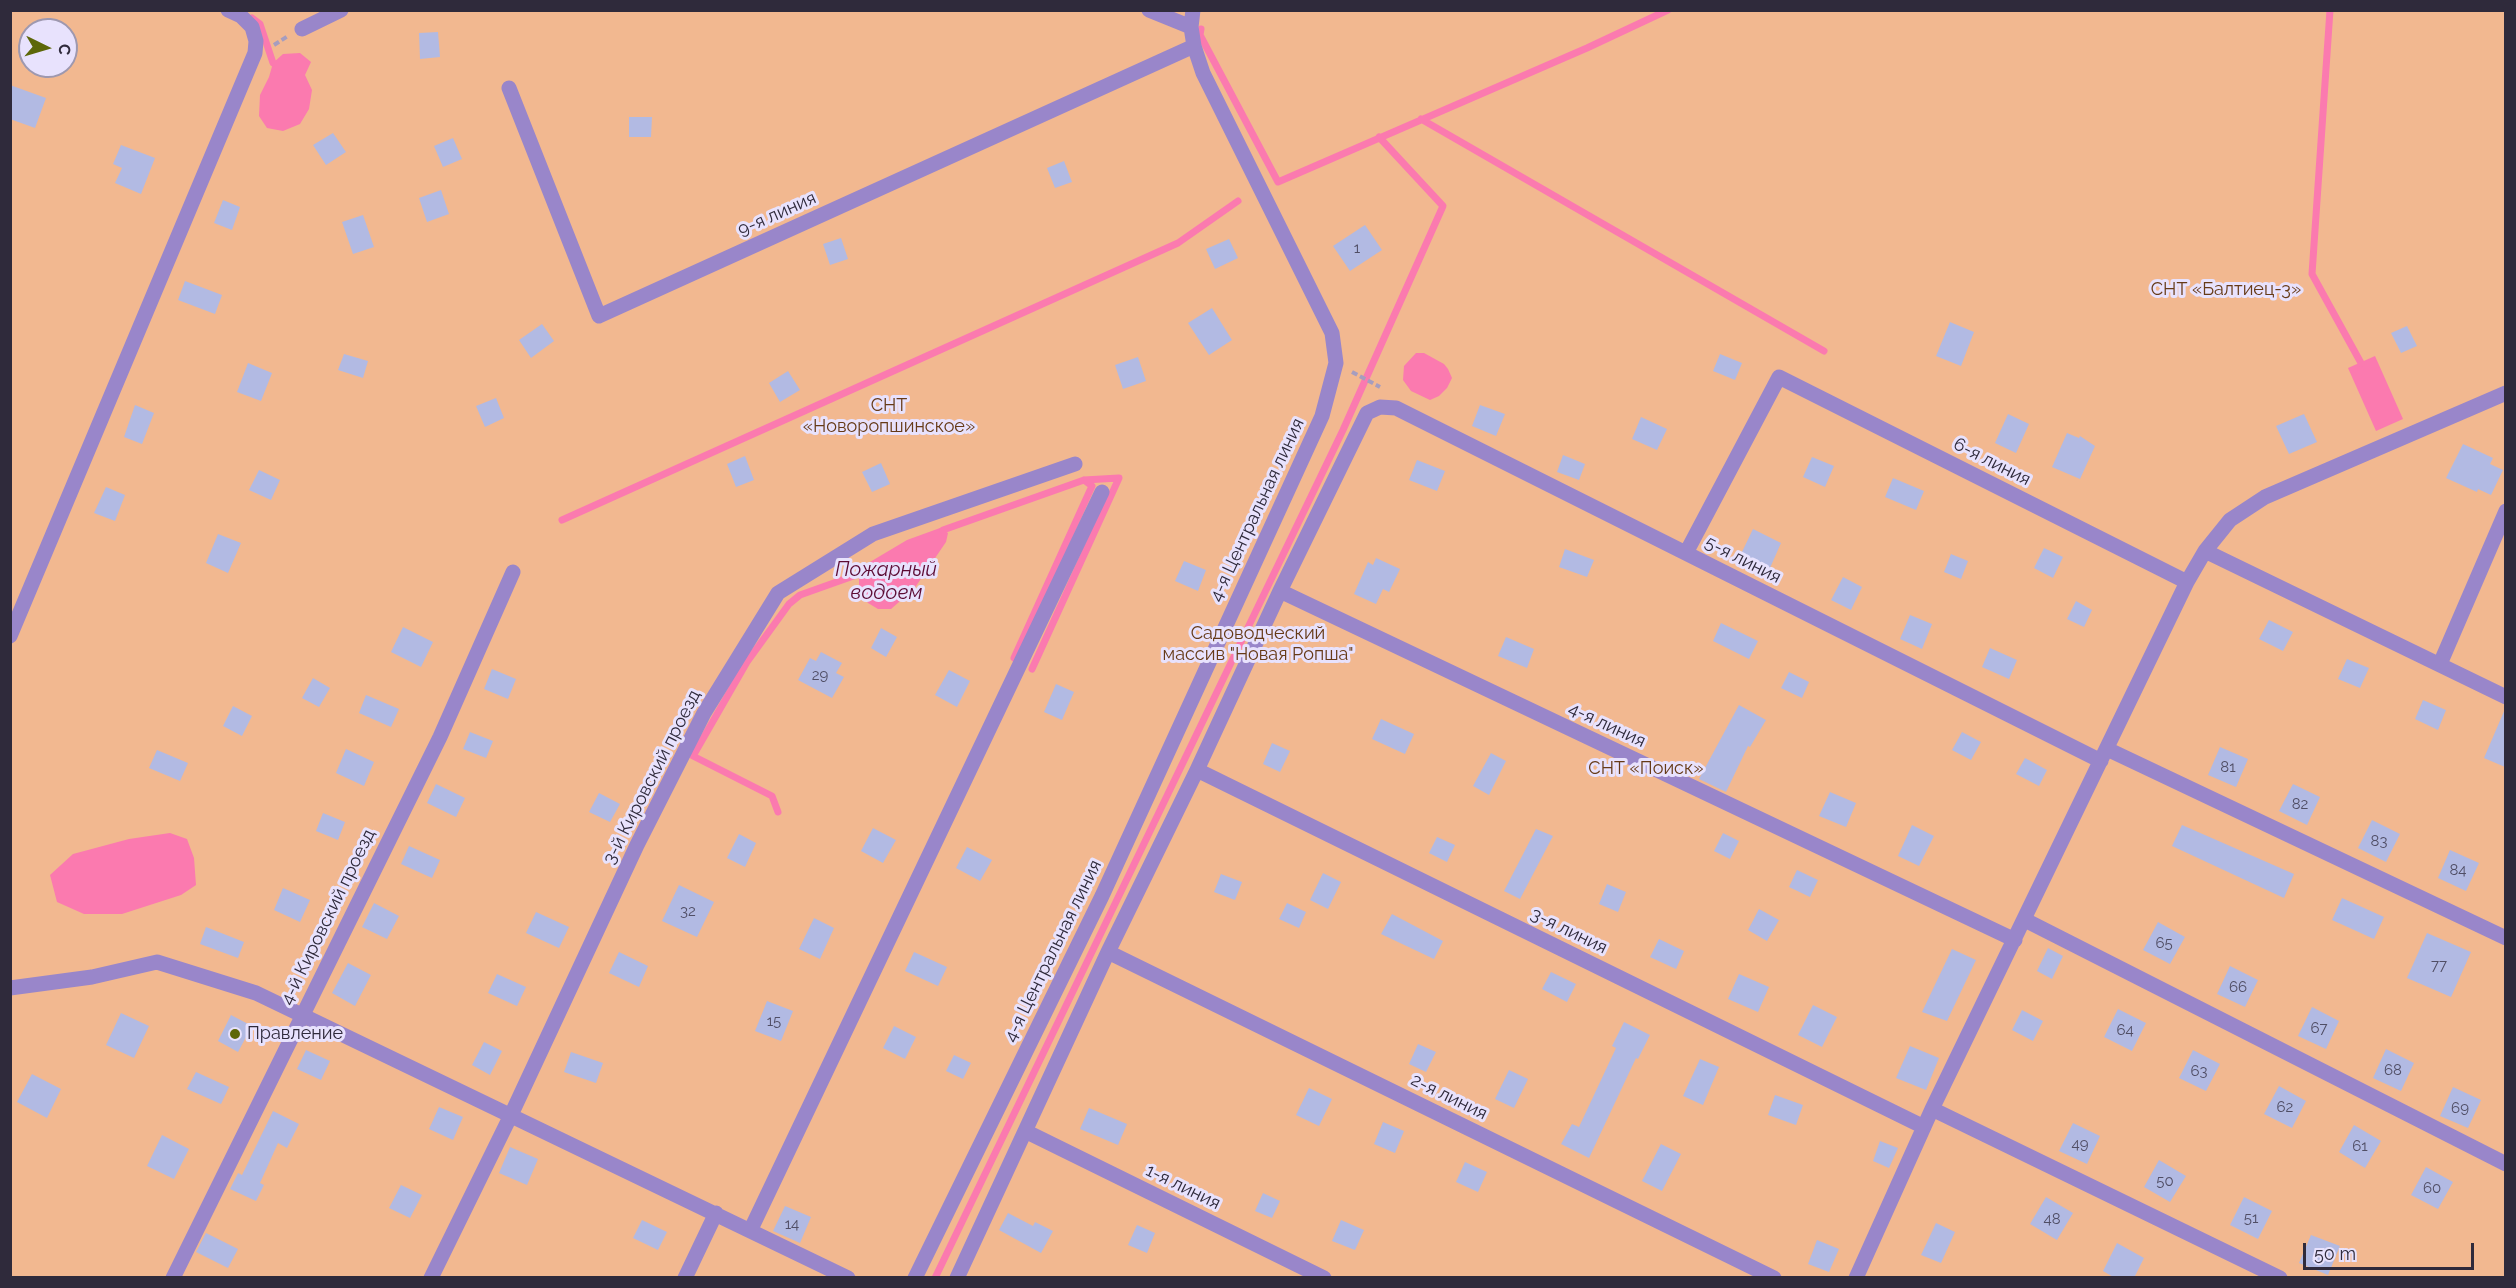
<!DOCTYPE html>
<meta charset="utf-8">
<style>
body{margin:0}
#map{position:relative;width:2516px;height:1288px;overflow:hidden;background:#ddd2fd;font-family:Raleway,sans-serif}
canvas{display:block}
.frame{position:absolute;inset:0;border:12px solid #2f2a3b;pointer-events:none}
.north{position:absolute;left:18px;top:18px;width:60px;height:60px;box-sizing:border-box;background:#e8e2fd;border:2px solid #9e98af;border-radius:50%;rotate:95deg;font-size:16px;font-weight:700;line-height:24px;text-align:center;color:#2f2a3b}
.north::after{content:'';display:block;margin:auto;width:21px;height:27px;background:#5d6709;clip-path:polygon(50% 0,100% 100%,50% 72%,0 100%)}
.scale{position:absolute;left:2303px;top:1243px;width:171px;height:27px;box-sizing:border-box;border:3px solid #2f2a3b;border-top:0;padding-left:8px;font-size:18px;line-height:21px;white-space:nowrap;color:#2f2a3b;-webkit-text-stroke:4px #e8e2fd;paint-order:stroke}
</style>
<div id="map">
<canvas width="2516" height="1288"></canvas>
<div class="frame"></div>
<div class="north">С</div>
<div class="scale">50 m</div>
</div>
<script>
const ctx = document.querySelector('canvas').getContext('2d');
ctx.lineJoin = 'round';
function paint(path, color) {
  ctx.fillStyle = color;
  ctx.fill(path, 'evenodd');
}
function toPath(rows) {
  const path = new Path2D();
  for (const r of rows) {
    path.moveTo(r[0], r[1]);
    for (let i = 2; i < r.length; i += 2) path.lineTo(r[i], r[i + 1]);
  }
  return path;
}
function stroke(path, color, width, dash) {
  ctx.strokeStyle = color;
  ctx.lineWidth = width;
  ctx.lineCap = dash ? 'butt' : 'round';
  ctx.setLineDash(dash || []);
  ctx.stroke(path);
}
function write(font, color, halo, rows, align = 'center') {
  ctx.font = font + ' Raleway,sans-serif';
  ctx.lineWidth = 6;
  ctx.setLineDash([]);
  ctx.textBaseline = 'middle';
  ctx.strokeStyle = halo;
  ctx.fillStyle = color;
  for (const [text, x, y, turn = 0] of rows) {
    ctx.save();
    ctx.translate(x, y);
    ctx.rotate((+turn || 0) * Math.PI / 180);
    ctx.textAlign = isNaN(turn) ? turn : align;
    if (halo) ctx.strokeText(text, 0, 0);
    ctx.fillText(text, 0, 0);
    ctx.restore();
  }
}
paint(toPath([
 [10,11,2505,11,2505,1277,11,1277],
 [30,30,66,30,66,66,30,66]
]), '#f2b890');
paint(toPath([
 [300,53,311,62,305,75,312,90,309,109,300,124,283,131,267,128,259,116,260,95,269,77,273,63,283,54],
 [1416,353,1424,353,1444,364,1448,369,1452,378,1447,388,1439,396,1430,400,1411,391,1403,380,1404,366],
 [2375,356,2403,419,2376,431,2348,368],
 [940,528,948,533,946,542,914,589,891,609,878,609,868,603,859,591,859,574,870,562,907,540],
 [170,833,187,839,194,858,196,885,181,895,122,914,84,914,57,902,50,875,73,854,129,839]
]), '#fb7aaf');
stroke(toPath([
 [2330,10,2312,274,2361,363],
 [252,18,260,24,273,63],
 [1201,29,1200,35,1278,182,1587,48,1668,10],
 [1421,119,1824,351],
 [562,520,1178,243,1238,201],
 [943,530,1084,480,1119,478,1032,669],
 [1014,658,1092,486,1084,480],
 [778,812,772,796,693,756,747,662,789,604,800,595,859,574],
 [935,1278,1343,430,1443,206,1379,137]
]), '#fb7aaf', 7);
paint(toPath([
 [438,32,440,57,420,59,419,33],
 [10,85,46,98,35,128,10,119],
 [629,117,652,117,651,137,629,137],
 [333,133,346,152,326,165,313,145],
 [453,138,462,159,443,167,434,146],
 [121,145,155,158,141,194,115,183,122,168,113,164],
 [1064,161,1072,182,1055,188,1047,168],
 [441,190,449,214,427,222,419,198],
 [223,200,240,207,232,230,214,223],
 [363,215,374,247,353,254,342,222],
 [1365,225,1382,250,1350,271,1333,246],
 [841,238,848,259,830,265,823,244],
 [1229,239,1238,258,1215,269,1206,249],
 [185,281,222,295,215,314,178,300],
 [1212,308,1232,340,1209,355,1188,323],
 [1950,322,1974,332,1961,366,1936,356],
 [542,324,554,341,531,358,519,340],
 [2407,326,2417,346,2401,353,2391,333],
 [344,354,368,361,363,378,338,370],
 [1720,354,1742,363,1735,380,1713,371],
 [1138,357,1146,381,1123,389,1115,365],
 [248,363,272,373,261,401,237,392],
 [788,371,800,390,780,402,769,383],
 [496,398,504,418,485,427,476,406],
 [135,405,154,413,142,444,124,437],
 [1480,405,1505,414,1496,436,1472,426],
 [2008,414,2029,424,2016,453,1995,443],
 [2304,414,2317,442,2289,454,2276,426],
 [1641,417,1667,429,1657,450,1632,439],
 [2067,433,2079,438,2080,436,2095,446,2080,479,2052,467],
 [2463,444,2493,458,2490,464,2503,470,2491,495,2478,489,2477,492,2446,478],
 [1563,455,1585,464,1579,480,1557,472],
 [745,456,754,480,736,487,727,464],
 [1812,457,1834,466,1825,487,1803,477],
 [1417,460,1445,471,1437,491,1409,480],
 [881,463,890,484,872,492,862,472],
 [259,470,280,480,271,500,249,490],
 [1893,478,1924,491,1916,510,1885,497],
 [106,487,125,495,115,521,94,513],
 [1753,529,1781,543,1770,568,1741,554],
 [218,534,241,543,228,573,206,563],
 [2044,548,2063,557,2053,578,2034,568],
 [1565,549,1594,560,1587,577,1559,567],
 [1951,554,1968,561,1961,579,1944,572],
 [1376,558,1400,569,1389,592,1383,589,1376,604,1354,594,1368,562,1373,565],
 [1184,561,1206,570,1198,591,1175,581],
 [1843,577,1862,587,1851,610,1831,600],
 [2076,601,2092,610,2084,627,2067,619],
 [1910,615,1932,624,1922,649,1900,639],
 [2269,620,2293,632,2283,651,2259,639],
 [1721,623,1758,641,1749,659,1713,641],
 [403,627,433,642,421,667,391,652],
 [881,628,897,637,886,657,871,648],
 [1506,637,1534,649,1527,668,1498,656],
 [1990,648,2017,660,2009,679,1982,667],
 [821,652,842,663,836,673,844,677,832,698,798,680,810,658,816,661],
 [2347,659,2369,668,2360,688,2338,679],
 [492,669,516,679,508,699,484,689],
 [949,670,970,681,957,707,935,695],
 [1789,672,1809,682,1802,698,1781,688],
 [313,678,330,688,319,707,302,698],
 [1056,684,1074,692,1062,720,1044,712],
 [366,695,399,709,391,727,359,713],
 [2423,700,2446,710,2438,730,2415,719],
 [1739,705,1766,720,1750,747,1748,746,1726,792,1699,779],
 [233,706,252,716,242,736,223,726],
 [2505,709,2505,767,2484,758],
 [1381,719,1414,734,1405,754,1372,739],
 [470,732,493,741,486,758,463,749],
 [1962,732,1981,742,1971,760,1952,750],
 [1272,743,1290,751,1280,772,1263,764],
 [2220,747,2248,759,2236,787,2208,775],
 [346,749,374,762,364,786,336,773],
 [157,750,188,763,180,781,149,768],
 [1491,753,1506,761,1489,795,1473,786],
 [2025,758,2047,770,2039,786,2016,774],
 [436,784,465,798,456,817,427,803],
 [2293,784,2320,797,2307,825,2279,811],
 [1830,792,1856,803,1846,827,1819,816],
 [599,793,620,804,610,822,589,812],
 [323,813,345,822,338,840,316,831],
 [2372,820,2400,834,2386,862,2358,848],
 [1912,825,1934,836,1919,866,1898,856],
 [2182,825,2294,874,2284,898,2172,846],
 [873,828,896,840,883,863,861,851],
 [1536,829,1553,836,1520,899,1504,891],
 [1723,833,1739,841,1730,859,1714,851],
 [739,834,756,843,745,867,727,858],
 [1437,837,1455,845,1447,862,1429,853],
 [409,846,440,860,432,878,401,864],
 [967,847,992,860,980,881,956,868],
 [2450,850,2479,863,2466,891,2438,878],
 [1797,870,1818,880,1810,897,1789,887],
 [1323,873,1341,882,1328,909,1310,900],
 [1221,874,1242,882,1235,900,1214,892],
 [1607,884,1626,892,1618,912,1599,904],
 [679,885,714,902,697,937,662,921],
 [283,888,310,900,300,922,274,910],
 [2342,898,2384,917,2374,939,2332,920],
 [374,903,399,916,387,939,362,927],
 [1287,903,1306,912,1299,928,1279,919],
 [1759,909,1779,920,1767,941,1748,930],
 [536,912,569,927,559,948,526,933],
 [1392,914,1443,941,1434,959,1381,934],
 [814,918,834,928,820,959,799,949],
 [2158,922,2185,937,2170,964,2143,950],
 [206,927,244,942,238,958,200,944],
 [2427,933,2471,952,2451,997,2407,978],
 [1659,939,1684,951,1676,969,1650,957],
 [2048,948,2063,956,2052,979,2037,971],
 [1952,949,1976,960,1947,1021,1922,1012],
 [619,952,648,966,639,987,609,973],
 [914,952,947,967,938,986,905,971],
 [348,963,371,975,355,1006,332,993],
 [2230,966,2258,980,2245,1007,2217,994],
 [1551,972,1576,984,1567,1002,1542,989],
 [497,974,526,987,517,1006,488,993],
 [1739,974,1769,987,1758,1012,1728,999],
 [767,1001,793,1011,781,1041,755,1031],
 [1813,1005,1837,1017,1822,1047,1798,1035],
 [2312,1007,2339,1021,2326,1049,2298,1036],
 [2118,1009,2146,1023,2132,1051,2104,1037],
 [2022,1010,2043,1021,2033,1041,2012,1030],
 [121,1013,149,1026,134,1058,106,1045],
 [231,1015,252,1026,238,1052,218,1041],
 [1624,1022,1650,1035,1638,1059,1636,1058,1589,1158,1561,1144,1572,1124,1579,1127,1616,1048,1612,1046],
 [894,1026,916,1037,905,1059,883,1048],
 [484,1042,502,1051,490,1075,472,1065],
 [1418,1044,1436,1052,1426,1072,1409,1064],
 [1910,1046,1939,1058,1926,1090,1896,1078],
 [2386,1049,2414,1063,2401,1091,2373,1078],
 [306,1050,330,1061,321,1080,297,1069],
 [2193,1050,2220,1064,2206,1091,2179,1078],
 [571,1052,603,1063,596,1083,564,1072],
 [954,1055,971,1063,963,1079,946,1071],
 [1700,1059,1719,1067,1703,1105,1683,1096],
 [1509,1070,1528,1079,1514,1108,1495,1099],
 [196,1072,229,1087,221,1104,187,1089],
 [32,1074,61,1089,47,1118,17,1102],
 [2279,1086,2306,1101,2292,1128,2264,1114],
 [2453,1087,2481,1100,2468,1128,2440,1116],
 [1309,1088,1332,1099,1319,1126,1296,1115],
 [1775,1095,1803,1105,1796,1125,1768,1115],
 [439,1107,463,1117,453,1140,429,1129],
 [1089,1108,1127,1124,1118,1145,1080,1129],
 [273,1111,299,1124,287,1148,278,1143,260,1183,264,1185,256,1201,230,1189,238,1173,242,1175],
 [1383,1122,1404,1131,1395,1153,1374,1144],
 [2073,1123,2100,1136,2087,1164,2059,1151],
 [2354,1125,2381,1141,2365,1168,2339,1152],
 [162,1135,189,1149,174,1179,147,1166],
 [1880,1141,1898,1148,1889,1168,1873,1161],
 [1661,1144,1681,1154,1662,1191,1642,1181],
 [510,1147,538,1159,527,1185,499,1173],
 [2159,1160,2186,1176,2170,1202,2144,1187],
 [1465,1162,1487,1172,1478,1192,1456,1182],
 [2426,1167,2453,1182,2438,1209,2411,1195],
 [401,1185,422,1195,410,1218,389,1208],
 [1263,1193,1280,1201,1272,1218,1255,1211],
 [2046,1197,2073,1213,2057,1240,2030,1224],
 [2244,1197,2272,1211,2258,1239,2230,1225],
 [785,1206,811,1217,800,1243,773,1231],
 [1008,1213,1033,1226,1035,1222,1053,1231,1041,1253,999,1230],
 [642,1220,667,1232,658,1250,633,1238],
 [1341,1220,1364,1230,1355,1250,1332,1241],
 [1936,1223,1955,1232,1941,1263,1921,1255],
 [1137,1225,1155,1233,1147,1253,1128,1245],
 [206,1233,238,1249,228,1268,196,1252],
 [2311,1235,2340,1246,2328,1275,2299,1263],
 [1817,1240,1839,1249,1829,1272,1808,1264],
 [2117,1243,2144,1258,2134,1278,2115,1278,2103,1271]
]), '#b2bae3');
stroke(toPath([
 [274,45,288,36],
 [1352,372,1380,387]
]), '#a69dbf', 4, [6, 3]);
stroke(toPath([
 [1149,10,1191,27],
 [302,29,341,10],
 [509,88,599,316,1194,46],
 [2205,551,2506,697],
 [1686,553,1779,377,2187,582],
 [1280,591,2015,940],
 [10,636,255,53,256,41,252,27,241,16,228,10],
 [2440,664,2506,511],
 [2107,749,2506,938],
 [1197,770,1924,1127],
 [2025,920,2506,1164],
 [1108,952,1774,1278],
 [10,988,92,977,157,962,256,993,848,1278],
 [1932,1109,2280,1278],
 [1025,1131,1324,1278],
 [751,1229,1102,492],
 [173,1278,440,737,513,572],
 [431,1278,511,1115,637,845,704,713,778,593,873,534,1075,464],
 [685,1278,716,1213],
 [915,1278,1102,896,1322,416,1336,363,1332,333,1203,73,1194,46,1191,27,1193,10],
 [957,1278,1108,952,1197,770,1280,591,1367,413,1380,407,1396,408,2101,761],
 [1856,1278,1932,1109,2187,582,2205,551,2230,520,2265,497,2506,393]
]), '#9986ca', 15);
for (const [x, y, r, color] of [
 [235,1034,6,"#5d6709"]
]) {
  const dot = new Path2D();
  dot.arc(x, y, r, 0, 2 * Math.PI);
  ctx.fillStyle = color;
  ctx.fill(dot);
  stroke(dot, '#e8e2fd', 2);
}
write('15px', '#504e65', null, [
 ["1",1357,248],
 ["29",820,675],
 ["81",2228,767],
 ["82",2300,804],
 ["83",2379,841],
 ["84",2458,870],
 ["32",688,911],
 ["65",2164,943],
 ["77",2439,965],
 ["66",2238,987],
 ["15",774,1021],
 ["67",2319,1028],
 ["64",2125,1030],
 ["68",2393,1070],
 ["63",2199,1071],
 ["62",2285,1107],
 ["69",2460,1108],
 ["49",2080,1144],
 ["61",2360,1146],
 ["50",2165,1181],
 ["60",2432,1188],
 ["51",2251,1218],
 ["48",2052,1219],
 ["14",792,1224]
]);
write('18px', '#2f2a3b', '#e8e2fd', [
 ["9-я линия",777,214,-24],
 ["6-я линия",1992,462,27],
 ["4-я Центральная линия",1257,510,-65],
 ["5-я линия",1743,560,27],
 ["4-я линия",1607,725,25],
 ["3-й Кировский проезд",652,777,-63],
 ["4-й Кировский проезд",328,917,-64],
 ["3-я линия",1569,931,26],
 ["4-я Центральная линия",1053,951,-64],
 ["2-я линия",1449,1097,26],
 ["1-я линия",1183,1187,26]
]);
write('18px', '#663a17', '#e8e2fd', [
 ["СНТ «Балтиец-3»",2226,290],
 ["СНТ",889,406],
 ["«Новоропшинское»",889,427],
 ["Садоводческий",1258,634],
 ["массив \"Новая Ропша\"",1258,655],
 ["СНТ «Поиск»",1646,769]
]);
write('18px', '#2f2a3b', '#e8e2fd', [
 ["Правление",247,1034]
], 'left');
write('italic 20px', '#5c0b34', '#e8e2fd', [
 ["Пожарный",886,570],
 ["водоем",886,593]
]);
</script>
